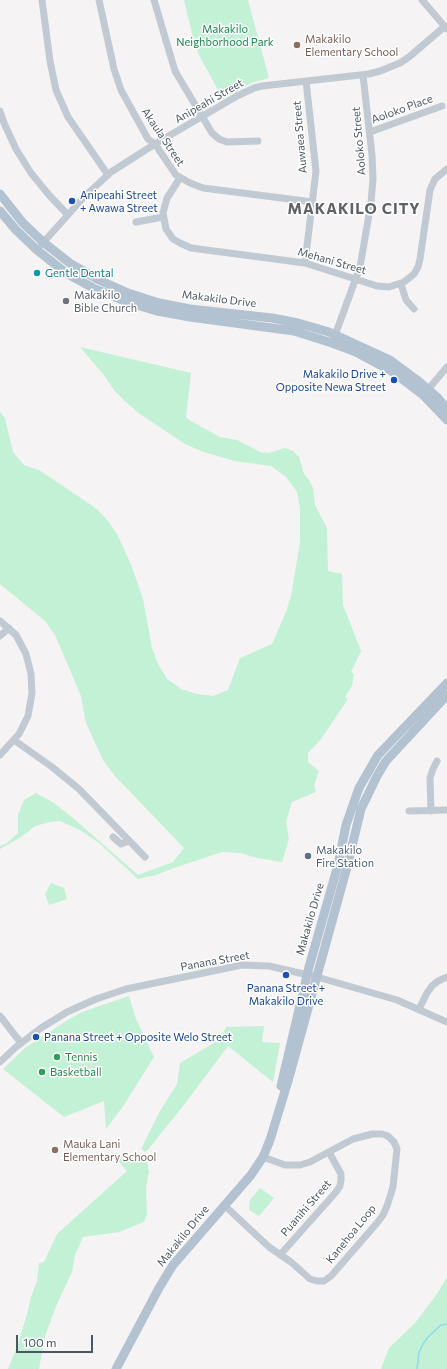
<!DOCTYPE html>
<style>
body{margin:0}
#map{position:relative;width:447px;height:1369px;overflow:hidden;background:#f5f3f3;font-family:Commissioner,sans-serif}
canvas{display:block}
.scale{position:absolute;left:16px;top:1335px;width:77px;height:18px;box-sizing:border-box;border:2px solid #4a5661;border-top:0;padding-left:5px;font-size:12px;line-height:14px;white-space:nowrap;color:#4a5661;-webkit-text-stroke:3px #fff;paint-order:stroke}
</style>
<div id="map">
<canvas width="447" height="1369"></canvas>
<div class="scale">100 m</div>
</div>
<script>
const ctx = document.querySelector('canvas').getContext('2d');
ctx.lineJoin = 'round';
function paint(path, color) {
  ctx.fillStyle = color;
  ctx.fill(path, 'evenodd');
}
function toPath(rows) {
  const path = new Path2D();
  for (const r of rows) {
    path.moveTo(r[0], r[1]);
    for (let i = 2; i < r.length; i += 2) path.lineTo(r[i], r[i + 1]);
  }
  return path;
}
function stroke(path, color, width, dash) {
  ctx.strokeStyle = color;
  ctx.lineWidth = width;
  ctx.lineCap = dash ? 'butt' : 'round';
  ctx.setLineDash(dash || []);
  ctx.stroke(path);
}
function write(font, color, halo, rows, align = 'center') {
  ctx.font = font + ' Commissioner,sans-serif';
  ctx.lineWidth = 3;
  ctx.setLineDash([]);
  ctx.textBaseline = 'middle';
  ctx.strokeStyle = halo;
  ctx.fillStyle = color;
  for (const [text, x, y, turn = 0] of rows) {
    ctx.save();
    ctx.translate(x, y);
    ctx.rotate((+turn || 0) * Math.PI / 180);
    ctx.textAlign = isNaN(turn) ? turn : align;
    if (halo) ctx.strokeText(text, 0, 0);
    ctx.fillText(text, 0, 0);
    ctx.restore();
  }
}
paint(toPath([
 [184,0,248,0,269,78,251,83,223,99,201,59,195,46],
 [80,347,191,373,186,417,189,420,220,437,237,440,260,452,269,453,285,448,293,451,299,457,304,474,309,480,313,488,315,505,327,528,328,571,342,574,343,605,361,651,351,672,354,674,352,686,345,697,348,699,321,739,308,753,308,762,319,771,314,785,316,792,292,802,286,822,289,839,282,862,257,858,240,853,222,852,171,869,156,875,138,879,99,843,80,830,60,821,50,822,35,826,21,837,0,849,0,846,7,843,18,833,18,815,24,800,36,793,54,803,73,818,138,875,173,862,184,848,115,776,103,760,86,723,81,696,55,635,45,621,0,584,0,412,5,418,13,452,24,465,39,470,97,509,109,522,118,536,132,567,143,599,152,648,158,664,167,679,181,689,197,694,213,696,228,690,240,658,272,644,286,612,291,596,300,543,300,509,297,492,286,477,271,466,235,461,201,451,185,444,140,414,127,403,114,390,103,374],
 [51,883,64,888,67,899,49,905,45,894],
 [129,996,136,1019,154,1057,124,1105,106,1129,104,1101,64,1117,3,1069,25,1048,68,1020,82,1012],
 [264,1026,262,1042,280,1043,273,1082,228,1046,183,1106,146,1152,141,1149,160,1111,177,1084,180,1063,219,1040,226,1027],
 [112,1153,144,1155,147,1162,149,1171,146,1188,147,1214,144,1222,119,1232,83,1237,75,1255,72,1272,57,1304,45,1336,39,1369,8,1369,17,1347,27,1314,31,1297,37,1281,39,1263,44,1262,57,1234,127,1171],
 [260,1188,274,1198,259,1216,249,1210,250,1200],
 [447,1277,447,1369,381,1369,389,1348,415,1323,437,1294]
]), '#c3f1d5');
stroke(toPath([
 [417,1369,419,1352,423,1344,428,1337,441,1325,447,1324]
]), '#90daee', 1.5);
stroke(toPath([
 [42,0,50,61,56,90,68,117,108,175],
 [99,0,114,69,121,90,148,139,155,144,176,175,190,183,203,188,313,202],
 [154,0,175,71,212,133,219,139,227,142,258,141],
 [422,0,447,29],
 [0,111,4,123,16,149,31,173,49,195,68,215],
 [370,132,442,106],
 [180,178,167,198,163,213,166,229,173,239,180,243,191,248,305,263,377,286,389,287,404,282,414,274,418,267,420,259,430,190,435,179,447,169],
 [136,222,163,217],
 [41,245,84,197,111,172,155,144,237,96,254,88,262,86,369,74,380,71,400,63,409,57,444,27],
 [305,263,316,171,306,81],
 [401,284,406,300,414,309],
 [334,338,360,267,371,203,373,179,372,155,363,75],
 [425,393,447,367],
 [0,621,16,635,26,654,31,674,32,693,28,716,19,734,0,755],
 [0,636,9,628],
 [14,740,52,767,79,789,145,857],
 [409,811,447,810],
 [431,811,430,778,433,769,437,761],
 [113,837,121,844,129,841],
 [419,1009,427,993,432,986,438,981,447,977],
 [0,1016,21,1043],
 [0,1062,16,1047,41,1028,67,1012,96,999,126,989,242,965,269,966,317,977,397,1000,447,1022],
 [224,1205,269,1247,291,1262,310,1279,317,1281,324,1281,331,1276,377,1223,383,1215,387,1206,393,1187,397,1149,394,1142,388,1136,382,1134,372,1134,353,1139,310,1162,300,1165,285,1165,263,1157],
 [280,1255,336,1192,340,1186,341,1180,341,1174,329,1152]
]), '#c1cad2', 7);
stroke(toPath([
 [0,194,23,223,43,242,71,264,99,280,128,293,159,303,190,309,272,318,298,323,329,332,390,360,417,380,438,398,447,409],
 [0,211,16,230,37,250,66,273,95,289,130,303,157,311,190,317,294,331,332,343,356,352,393,372,423,395,447,420],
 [281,1086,309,967,338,865,346,825,359,788,378,755,447,683],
 [116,1369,159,1288,173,1265,251,1175,263,1157,270,1140,288,1081,347,867,361,809,377,776,386,761,447,695]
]), '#b3c2d1', 9);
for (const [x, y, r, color] of [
 [297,45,4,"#8d6e63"],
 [72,201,4,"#1a4fb4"],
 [37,273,4,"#0f9aa8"],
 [66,301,4,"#6b7280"],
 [394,380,4,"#1a4fb4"],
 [308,856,4,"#5c6f8a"],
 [286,975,4,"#1a4fb4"],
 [36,1037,4,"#1a4fb4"],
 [57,1057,4,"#2e9e5b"],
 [42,1072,4,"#2e9e5b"],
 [55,1150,4,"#8d6e63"]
]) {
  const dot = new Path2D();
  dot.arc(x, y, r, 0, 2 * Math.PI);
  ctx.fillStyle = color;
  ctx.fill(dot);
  stroke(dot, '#fff', 1.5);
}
write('11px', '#17864f', '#fff', [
 ["Makakilo",225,29],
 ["Neighborhood Park",225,42]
]);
write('11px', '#785e54', '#fff', [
 ["Makakilo",305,39],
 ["Elementary School",305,52],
 ["Mauka Lani",63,1144],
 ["Elementary School",63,1157]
], 'left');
write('11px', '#4a5661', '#fff', [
 ["Anipeahi Street",209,101,-30],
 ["Aoloko Place",402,109,-20],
 ["Akaula Street",163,137,56],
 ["Auwaea Street",300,137,-95],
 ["Aoloko Street",359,141,-95],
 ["Mehani Street",332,261,16],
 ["Makakilo Drive",219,299,7],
 ["Makakilo Drive",310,919,-74],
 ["Panana Street",215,961,-10],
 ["Puanihi Street",306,1208,-49],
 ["Kanehoa Loop",351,1234,-51],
 ["Makakilo Drive",183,1236,-51]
]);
write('11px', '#164399', '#fff', [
 ["Anipeahi Street",80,195],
 ["+ Awawa Street",80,208],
 ["Makakilo Drive +",386,374,"right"],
 ["Opposite Newa Street",386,387,"right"],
 ["Panana Street +",286,988,"center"],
 ["Makakilo Drive",286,1001,"center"],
 ["Panana Street + Opposite Welo Street",44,1037]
], 'left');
write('11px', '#0d838f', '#fff', [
 ["Gentle Dental",45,273]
], 'left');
write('11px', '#5b616d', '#fff', [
 ["Makakilo",74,295],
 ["Bible Church",74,308]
], 'left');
write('11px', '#4e5e75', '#fff', [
 ["Makakilo",316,850],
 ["Fire Station",316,863]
], 'left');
write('11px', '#27864d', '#fff', [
 ["Tennis",65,1057],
 ["Basketball",50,1072]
], 'left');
ctx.letterSpacing = '1px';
write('bold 15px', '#5f6368', '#fff', [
 ["MAKAKILO CITY",354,209]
]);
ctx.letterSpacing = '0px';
</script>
